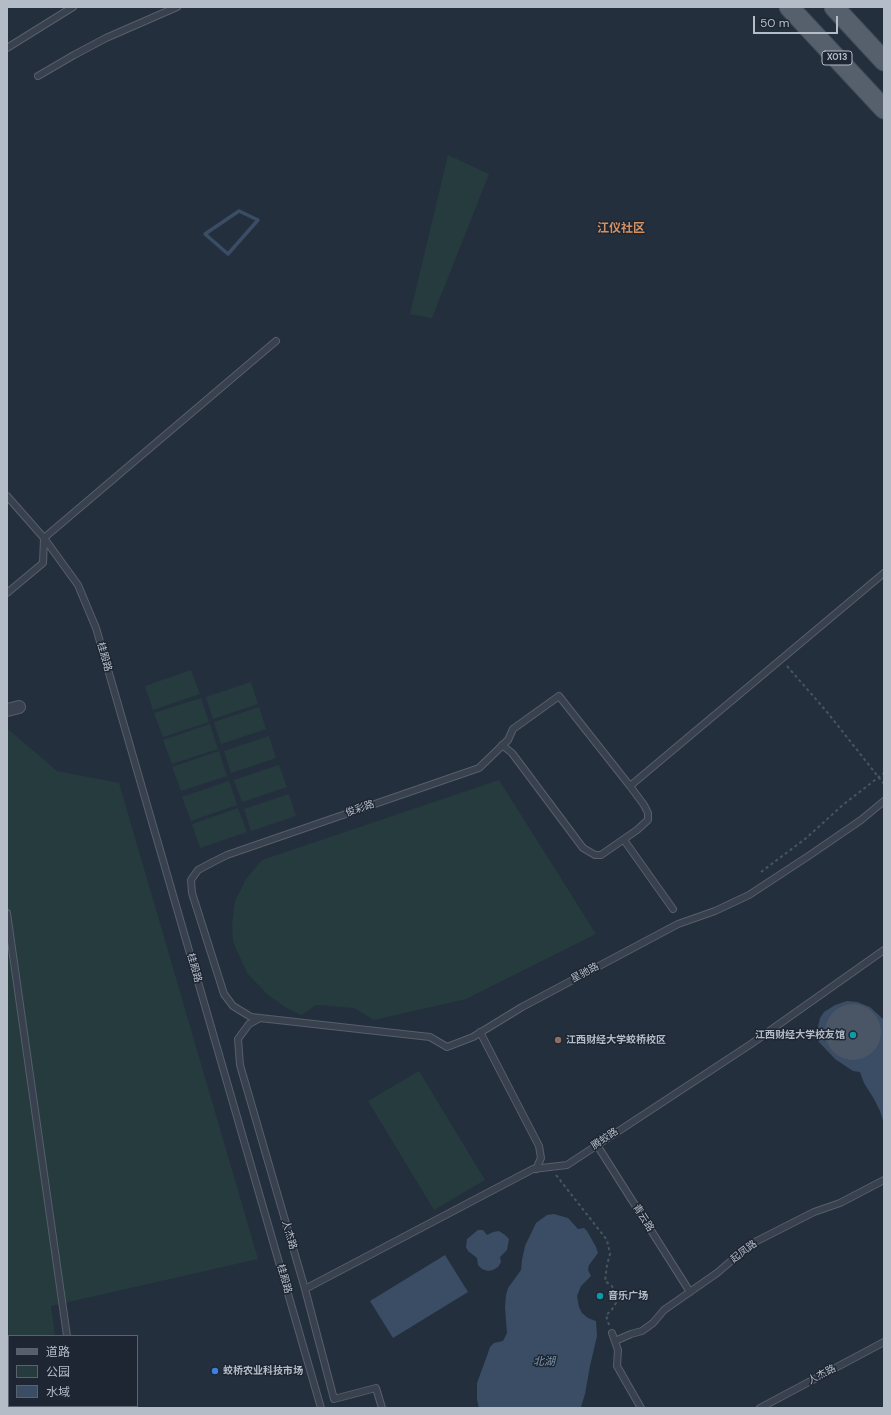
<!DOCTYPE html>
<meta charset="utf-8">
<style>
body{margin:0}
#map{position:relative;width:891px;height:1415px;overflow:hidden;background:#242f3d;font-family:"DM Sans","Noto Sans SC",sans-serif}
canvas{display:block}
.frame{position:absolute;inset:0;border:8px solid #b4bcc8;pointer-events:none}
.legend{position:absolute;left:8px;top:1335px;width:130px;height:72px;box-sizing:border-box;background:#1d2632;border:1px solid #59626e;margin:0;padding:5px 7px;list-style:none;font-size:12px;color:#b4bcc8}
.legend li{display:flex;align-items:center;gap:8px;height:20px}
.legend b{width:20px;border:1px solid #59626e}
.scale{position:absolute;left:753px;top:16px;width:85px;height:18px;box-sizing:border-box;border:2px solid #b4bcc8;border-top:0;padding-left:5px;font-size:12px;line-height:14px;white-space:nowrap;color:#b4bcc8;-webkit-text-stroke:3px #1d2632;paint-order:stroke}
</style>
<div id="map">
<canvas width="891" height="1415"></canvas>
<div class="frame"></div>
<ul class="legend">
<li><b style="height:5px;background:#56606d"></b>道路</li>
<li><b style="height:11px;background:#263b3e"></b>公园</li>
<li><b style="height:11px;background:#3a4d65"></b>水域</li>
</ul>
<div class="scale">50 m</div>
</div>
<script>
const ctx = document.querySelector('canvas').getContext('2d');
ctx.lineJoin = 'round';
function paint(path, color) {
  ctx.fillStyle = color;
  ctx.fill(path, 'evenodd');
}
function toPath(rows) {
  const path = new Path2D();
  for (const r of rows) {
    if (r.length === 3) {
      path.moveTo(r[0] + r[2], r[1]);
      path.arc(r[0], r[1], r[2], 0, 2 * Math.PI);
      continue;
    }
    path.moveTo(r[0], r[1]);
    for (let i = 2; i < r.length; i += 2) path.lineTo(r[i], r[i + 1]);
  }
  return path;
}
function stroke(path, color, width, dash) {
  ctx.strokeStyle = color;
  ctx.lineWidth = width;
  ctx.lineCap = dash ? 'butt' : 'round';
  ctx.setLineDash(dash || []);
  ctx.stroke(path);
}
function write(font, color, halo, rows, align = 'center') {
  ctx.font = font + ' "DM Sans","Noto Sans SC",sans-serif';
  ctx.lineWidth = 3;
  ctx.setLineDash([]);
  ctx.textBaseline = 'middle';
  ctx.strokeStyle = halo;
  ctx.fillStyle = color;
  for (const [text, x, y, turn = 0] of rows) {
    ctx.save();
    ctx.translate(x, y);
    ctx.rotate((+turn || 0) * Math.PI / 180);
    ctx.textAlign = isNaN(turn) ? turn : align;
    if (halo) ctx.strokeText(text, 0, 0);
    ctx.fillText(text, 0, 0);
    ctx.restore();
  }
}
paint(toPath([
 [448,155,489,174,432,318,410,314],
 [191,670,200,694,153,710,145,686],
 [251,682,258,704,213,719,206,697],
 [201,698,209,722,163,737,154,713],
 [259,707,266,729,221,744,214,722],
 [210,724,218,749,172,764,163,740],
 [9,730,57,771,119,783,258,1259,51,1306,55,1336,9,1336,9,1406,64,1406,65,1408,7,1408,7,731],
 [269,736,276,758,231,773,224,751],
 [219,751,227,776,181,791,172,767],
 [279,765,287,787,242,802,234,780],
 [499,780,596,934,466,999,374,1020,354,1008,316,1005,301,1015,285,1007,267,994,247,973,233,942,232,924,235,901,246,879,262,860],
 [229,781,237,805,191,821,182,797],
 [289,794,296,816,251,831,244,809],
 [238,808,247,832,200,848,192,824],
 [419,1071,485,1180,434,1210,368,1101]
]), '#263b3e');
paint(toPath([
 [847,1001,857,1002,870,1007,884,1020,884,1124,880,1111,874,1099,864,1083,860,1072,853,1071,835,1059,818,1041,818,1027,820,1018,824,1012,835,1005],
 [554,1214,568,1218,578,1229,584,1228,587,1231,596,1247,598,1253,589,1265,588,1270,591,1276,581,1286,577,1296,579,1307,582,1313,588,1318,596,1321,597,1336,590,1366,585,1394,581,1407,581,1408,479,1408,477,1400,477,1383,488,1353,490,1347,494,1343,503,1341,507,1333,505,1307,506,1295,508,1288,521,1270,522,1260,525,1246,536,1223,547,1215],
 [478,1230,483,1230,487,1235,493,1232,499,1231,505,1235,509,1239,507,1250,500,1257,501,1262,498,1267,493,1270,488,1271,482,1269,478,1265,477,1258,468,1251,466,1247,467,1239],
 [445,1255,468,1292,393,1338,370,1301]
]), '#3a4d65');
stroke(toPath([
 [239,211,258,220,228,254,205,234,239,211]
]), '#3a4d65', 3.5);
paint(toPath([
 [853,1032,28]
]), '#4a5665');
const lane = toPath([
 [7,48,73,7],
 [38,76,74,55,106,38,177,7],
 [7,496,44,538,78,585,96,628,321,1408],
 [7,593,43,563,44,538,276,341],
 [502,745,512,753,583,848,595,855,601,855,637,830,648,820,648,813,644,805,630,786,884,573],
 [630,786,559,696,513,729,508,740,479,768,227,855,213,862,198,870,191,880,192,893,224,994,233,1006,251,1017,430,1037,447,1047,473,1037,522,1007,678,924,715,911,749,895,810,855,861,820,884,801],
 [624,840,673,909],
 [7,913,67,1336],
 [260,1018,249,1024,238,1039,240,1065,305,1289,334,1399,376,1388,382,1408],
 [480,1032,539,1146,541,1158,536,1169],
 [597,1145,690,1292],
 [305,1289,533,1169,567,1165,751,1044,884,950],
 [612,1333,618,1350,617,1366,641,1408],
 [615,1341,631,1334,642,1331,653,1323,664,1310,717,1273,751,1244,814,1212,840,1203,884,1180],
 [77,1406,77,1408],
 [760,1408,884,1342]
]);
const street = toPath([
 [7,710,19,707]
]);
const primary = toPath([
 [789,7,884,109],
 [834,7,884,61]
]);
stroke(lane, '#565f6b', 8);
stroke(street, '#565f6b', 14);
stroke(primary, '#414a56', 21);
stroke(toPath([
 [787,666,827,712,884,784],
 [761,872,805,839,844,804,884,773],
 [556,1175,607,1240,610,1254,607,1265,605,1281,612,1286,615,1295,616,1303,611,1311,606,1315,609,1325]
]), '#44585b', 2, [3, 3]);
stroke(lane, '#38414d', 6);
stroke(street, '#38414d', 12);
stroke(primary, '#56606d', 19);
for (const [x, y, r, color] of [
 [853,1035,4,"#0f9aa8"],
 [558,1040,4,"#8d6e63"],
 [600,1296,4,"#0f9aa8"],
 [215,1371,4,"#3f7fe0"]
]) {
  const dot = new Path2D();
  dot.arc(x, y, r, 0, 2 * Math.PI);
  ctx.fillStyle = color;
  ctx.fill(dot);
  stroke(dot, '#1d2632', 1.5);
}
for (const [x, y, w] of [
 [837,58,30]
]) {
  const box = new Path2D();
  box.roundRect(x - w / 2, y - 7, w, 14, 3);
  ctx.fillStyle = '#1d2632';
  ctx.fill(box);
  stroke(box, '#b4bcc8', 1);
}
write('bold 9px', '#b4bcc8', null, [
 ["X013",837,58]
]);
write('10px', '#b4bcc8', '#1d2632', [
 ["桂殿路",104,657,74],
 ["俊彩路",360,809,-19],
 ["桂殿路",194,968,74],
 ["星驰路",585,973,-28],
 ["腾蛟路",605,1139,-34],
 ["青云路",643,1218,58],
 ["人杰路",289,1235,74],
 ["起凤路",744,1252,-37],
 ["桂殿路",284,1279,74],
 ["人杰路",822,1375,-28]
]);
write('bold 10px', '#b4bcc8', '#1d2632', [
 ["江西财经大学校友馆",845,1035,"right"],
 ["江西财经大学蛟桥校区",566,1040],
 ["音乐广场",608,1296],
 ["蛟桥农业科技市场",223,1371]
], 'left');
write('italic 11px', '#7c93af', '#1d2632', [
 ["北湖",544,1362]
]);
write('bold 12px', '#d29165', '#1d2632', [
 ["江仪社区",621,229]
]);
</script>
